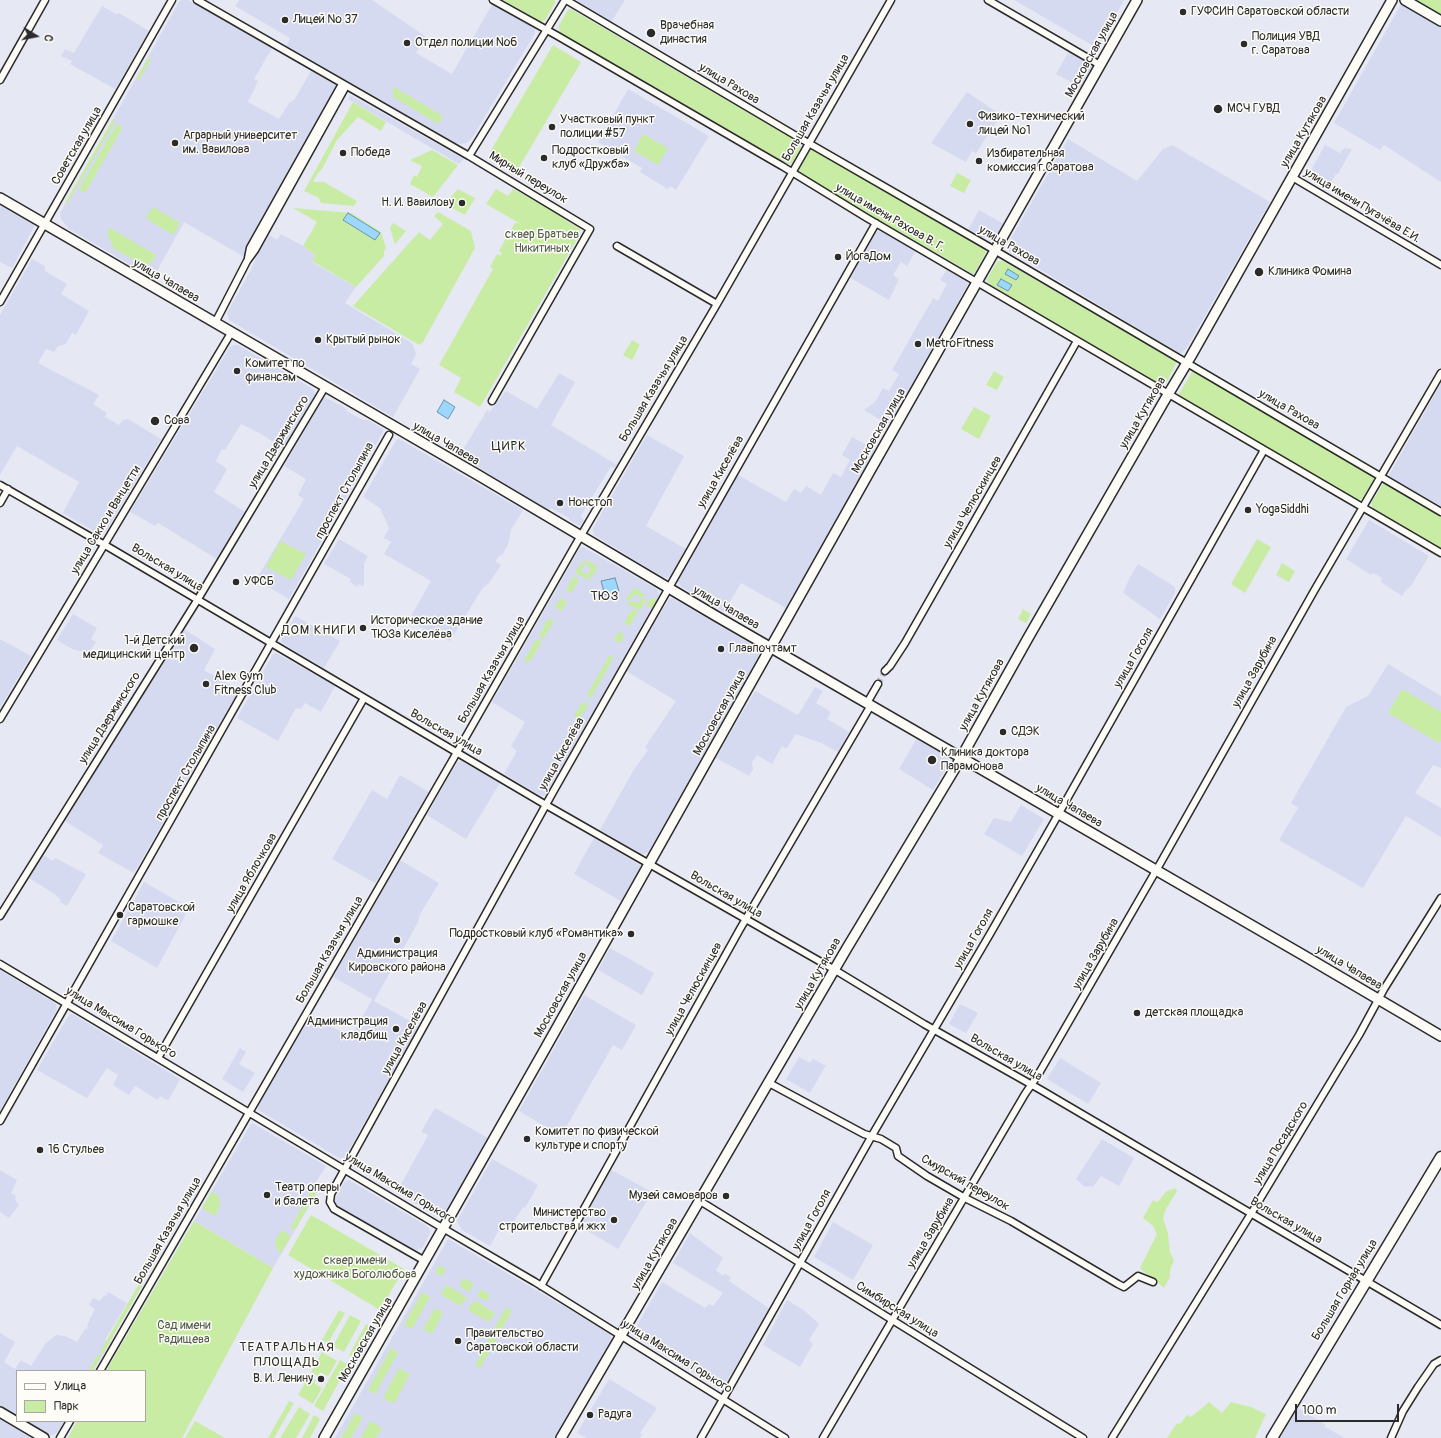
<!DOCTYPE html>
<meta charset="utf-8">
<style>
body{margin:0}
#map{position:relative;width:1441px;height:1438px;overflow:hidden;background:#e6e8f3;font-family:Pangolin,sans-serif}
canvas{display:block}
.legend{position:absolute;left:16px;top:1370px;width:130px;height:52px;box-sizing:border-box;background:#fdfcf7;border:1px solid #a9a8a5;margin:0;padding:5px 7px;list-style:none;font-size:12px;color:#2b2b2b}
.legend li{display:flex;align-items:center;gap:8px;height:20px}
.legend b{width:20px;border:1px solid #a9a8a5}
.north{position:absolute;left:16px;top:16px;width:40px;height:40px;-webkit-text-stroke:3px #fdfcf7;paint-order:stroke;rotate:100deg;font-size:11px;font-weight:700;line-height:16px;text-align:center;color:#2b2b2b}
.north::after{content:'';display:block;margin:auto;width:14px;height:18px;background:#2b2b2b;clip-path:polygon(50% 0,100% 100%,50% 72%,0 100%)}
.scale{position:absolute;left:1295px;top:1404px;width:104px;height:18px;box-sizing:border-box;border:2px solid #2b2b2b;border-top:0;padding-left:5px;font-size:12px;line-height:14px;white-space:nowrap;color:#2b2b2b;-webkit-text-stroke:3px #fdfcf7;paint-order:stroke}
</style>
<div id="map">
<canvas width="1441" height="1438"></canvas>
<ul class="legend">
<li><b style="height:5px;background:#fdfcf7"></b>Улица</li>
<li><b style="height:11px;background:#c9eca5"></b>Парк</li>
</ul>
<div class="north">С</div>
<div class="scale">100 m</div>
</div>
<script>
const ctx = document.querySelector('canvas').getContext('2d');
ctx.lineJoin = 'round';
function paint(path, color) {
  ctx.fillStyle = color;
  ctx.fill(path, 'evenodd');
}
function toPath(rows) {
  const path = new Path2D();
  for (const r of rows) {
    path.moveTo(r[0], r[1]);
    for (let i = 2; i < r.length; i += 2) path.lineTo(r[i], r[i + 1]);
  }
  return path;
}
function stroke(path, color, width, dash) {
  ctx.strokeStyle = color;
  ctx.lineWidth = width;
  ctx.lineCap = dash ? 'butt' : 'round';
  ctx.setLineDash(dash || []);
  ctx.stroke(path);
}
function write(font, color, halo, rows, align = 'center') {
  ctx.font = font + ' Pangolin,sans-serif';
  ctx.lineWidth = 3;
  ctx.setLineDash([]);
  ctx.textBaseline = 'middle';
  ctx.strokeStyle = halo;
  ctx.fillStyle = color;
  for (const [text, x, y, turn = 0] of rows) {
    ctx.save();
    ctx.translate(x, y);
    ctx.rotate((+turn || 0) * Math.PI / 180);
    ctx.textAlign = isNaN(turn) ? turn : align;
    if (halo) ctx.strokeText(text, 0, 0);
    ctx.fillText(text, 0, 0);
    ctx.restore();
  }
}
paint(toPath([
 [181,0,188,0,272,48,254,79,258,81,248,102,279,119,289,103,294,100,311,71,337,86,337,89,245,253,246,258,184,222,153,278,69,229,61,219,60,213,179,2],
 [239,0,372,0,425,36,416,53,452,74,493,3,533,27,535,30,534,35,472,138,467,143,461,144,456,143,286,47,290,38,235,6],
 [577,0,625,0,611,22,578,2],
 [1014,0,1124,0,1097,48],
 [1402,5,1405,5,1441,26,1441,182,1384,145,1380,150,1334,123,1400,6],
 [102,6,116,14,119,13,149,31,115,89,70,64,72,61,61,56,65,49,74,53],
 [1069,51,1090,63,1092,66,1093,70,1082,88,1056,74],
 [628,89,709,136,676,190,670,186,668,189,640,172,642,168,598,142],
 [967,92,1001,115,976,153,972,151,966,162,931,143],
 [350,95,464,159,459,164,348,99],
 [1068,139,1137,181,1163,149,1172,145,1270,202,1186,349,1182,353,1179,353,1009,251,1007,245],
 [1325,145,1340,153,1344,148,1352,149,1338,174,1336,174,1329,185,1309,174],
 [0,206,33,224,34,227,12,268,0,262],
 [979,210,1004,224,995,240,991,241,968,230],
 [878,231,883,232,916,251,907,266,901,262,893,275,899,279,889,300,849,277,874,234],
 [281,234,303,246,315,255,312,262,356,287,345,303,412,343,416,354,411,364,420,369,393,417,229,320,227,313,251,270,257,255,269,235,277,240],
 [32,259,45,266,45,271,67,284,61,294,89,311,76,335,72,333,66,344,58,346,54,352,46,349,38,363,99,395,93,404,107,413,105,417,119,425,123,420,128,419,161,439,106,531,102,534,99,534,63,513,79,482,17,446,0,475,0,315],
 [947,269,965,280,968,284,889,425,864,410,875,402,883,388,889,391,899,374,892,370,933,298,938,301,947,284,940,280],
 [234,345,238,345,313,389,315,394,284,449,261,434,241,424,225,450,222,449,216,461,227,469,214,492,245,512,217,559,158,523,155,526,130,512,230,347],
 [559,373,575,382,551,425,617,465,614,468,611,466,581,516,584,521,580,526,569,520,569,518,551,508,549,510,459,456,488,409,489,413,506,391,537,409],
 [1441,383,1441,507,1390,477,1389,475],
 [326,398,344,407,348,412,363,420,368,420,383,429,383,432,289,599,256,580,304,499,298,495,306,479,284,466,323,399],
 [647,435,684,456,646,526,686,549,672,574,668,578,663,577,594,535,593,531,593,528],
 [852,437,875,450,786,608,741,583,724,612,680,586,678,581,679,577,736,474,786,502,794,489,801,493,806,486,821,495,833,473,841,477,850,460,842,455],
 [397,439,399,439,523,510,511,530,508,544,502,556,500,555,495,561,501,565,489,583,482,589,450,641,408,621,431,581,384,554,391,542,384,538,389,528,380,508,363,497],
 [1369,520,1429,556,1411,586,1406,590,1402,596,1381,582,1382,578,1373,573,1371,575,1346,559],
 [339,539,368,556,364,564,364,585,363,586,359,584,357,587,350,582,351,579,324,564],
 [583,547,657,589,659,595,548,792,545,795,541,796,504,774,517,751,511,746,525,722,492,702,580,548],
 [1138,564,1175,587,1175,593,1160,619,1123,593,1130,577],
 [672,598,760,649,762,651,761,655,649,851,645,854,642,854,600,830,633,771,648,750,645,747,676,701,626,671,669,599],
 [73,614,97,628,91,639,96,642,89,653,72,649,57,640],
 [295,616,340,641,324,668,282,643,281,640],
 [184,629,215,649,204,670,239,690,134,873,98,853,103,845,65,821],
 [0,639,31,656,0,708],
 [276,653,335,686,321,712,305,703,301,709,296,708,278,741,237,718,273,654],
 [1388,664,1441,696,1441,768,1433,765,1415,793,1441,808,1441,837,1406,816,1363,888,1279,840,1298,808,1291,803,1346,707,1368,696],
 [815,687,823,691,816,703,831,712,827,719,849,732,838,752,821,743,796,734,786,749,782,746,772,764,757,755,752,763,753,769,749,776,716,758,755,691,798,715],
 [917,738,948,756,949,764,933,790,899,769],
 [460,761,464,762,500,783,466,839,427,815,456,764],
 [400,775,429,792,375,883,332,859,372,790,387,799],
 [1021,805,1044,819,1022,856,984,834,994,818,1011,822],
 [594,838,640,865,640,869,621,901,574,874],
 [44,855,52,861,55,858,86,874,67,906,60,902,61,900,53,893,29,878],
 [400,860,439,883,420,914,418,922,374,1001,419,1026,346,1155,343,1158,339,1158,260,1111,258,1109,259,1104,311,1015,350,1037,360,1021,372,999,333,977],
 [144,882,184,905,180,910,186,914,157,968,111,941],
 [610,948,654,973,642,995,598,970],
 [0,970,55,1003,57,1009,0,1111],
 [584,995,636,1025,622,1050,613,1045,561,1136,519,1111],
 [960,1004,978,1013,966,1033,949,1024],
 [71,1014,74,1015,180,1079,169,1099,167,1100,160,1096,158,1100,135,1086,129,1095,113,1085,118,1075,107,1068,87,1098,37,1070,69,1015],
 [240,1048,246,1052,239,1064,255,1073,243,1092,222,1079],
 [799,1057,810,1063,813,1059,824,1065,826,1065,810,1093,786,1079],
 [1060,1058,1101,1083,1088,1104,1047,1079],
 [435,1108,488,1138,445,1215,441,1216,436,1216,397,1192,428,1135,421,1132],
 [251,1124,254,1124,326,1166,313,1187,318,1191,273,1268,194,1221],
 [1102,1139,1134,1158,1119,1186,1101,1176,1093,1187,1090,1186,1085,1187,1076,1179],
 [492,1159,538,1185,525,1208,523,1207,509,1230,501,1226,490,1246,462,1230,457,1221],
 [0,1170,17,1180,11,1193,16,1196,15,1200,19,1205,9,1218,0,1212],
 [611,1170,652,1192,618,1249,579,1226],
 [349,1180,427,1226,430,1230,430,1233,424,1245,422,1248,416,1250,409,1249,338,1207,334,1201,345,1181],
 [833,1222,873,1245,853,1280,814,1257],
 [690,1233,723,1258,716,1270,723,1276,725,1273,731,1278,729,1281,770,1309,724,1386,721,1388,717,1387,638,1338,635,1333,635,1329,662,1282,705,1308,709,1304,713,1306,723,1293,673,1263],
 [448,1239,610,1333,612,1340,555,1438,335,1438],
 [108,1292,127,1303,105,1340,110,1343,93,1371,17,1371,17,1416,0,1406,0,1333,15,1342,4,1362,15,1369,21,1360,31,1366,46,1343,56,1335,65,1336,77,1342,85,1329,86,1330,88,1326,87,1325,95,1309,89,1305,93,1298,100,1301,104,1295,106,1296],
 [787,1300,805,1311,819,1324,809,1340,813,1344,800,1367,763,1345],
 [609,1379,657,1408,640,1433,642,1434,640,1438,587,1438,577,1433],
 [1296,1407,1325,1424,1325,1427,1345,1438,1278,1438],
 [0,1419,32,1438,0,1438],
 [25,1421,64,1421,58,1432,52,1435,47,1434]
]), '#d6daf0');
paint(toPath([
 [503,0,555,0,555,3,545,20,541,22],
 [1414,0,1441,0,1441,16],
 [571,9,798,142,801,147,792,163,788,164,786,163,561,33,558,27,568,10],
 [553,45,581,62,518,169,490,152],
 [152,58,139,80,136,79,147,60],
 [394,87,443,116,438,124,392,96,394,92,392,91],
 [353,102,386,122,381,131,358,117,337,140,322,169,318,173,313,182,324,182,357,201,354,206,321,203,319,198,304,191],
 [113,119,115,122,67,204,65,203],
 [117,124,123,127,85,193,79,189],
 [643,134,668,148,658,165,634,151],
 [811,149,985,249,986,252,975,272,973,274,971,273,799,174,799,169],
 [432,150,458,165,433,197,410,184,414,175,417,177,422,166,410,160],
 [957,173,971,180,964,193,950,186],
 [458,189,475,198,465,215,445,204],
 [496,189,508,196,513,189,563,216,565,220,580,229,580,234,480,407,454,392,461,378,439,365,493,269,490,267,497,254,500,256,502,252,499,251,506,238,509,240,504,250,512,235,509,233,515,223,519,223,486,204],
 [153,207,180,223,173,235,146,218],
 [293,208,351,213,381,232,386,248,384,251,384,256,356,287,312,261,315,255,303,246,317,222],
 [438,212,471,231,475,248,423,342,419,345,353,306,419,232,430,240,443,224,434,216],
 [393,223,406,231,395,244,390,228],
 [110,228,156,255,151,264,149,263,147,267,114,249,107,233],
 [999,261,1003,261,1174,360,1176,362,1175,366,1166,383,1163,385,1159,384,991,285,987,281,987,279,997,262],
 [632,340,640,345,632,360,623,355],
 [994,371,1004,377,997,390,986,385],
 [1195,371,1372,475,1374,480,1362,499,1355,500,1182,399,1179,394,1192,372],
 [974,407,991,416,979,439,961,429],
 [1385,483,1441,516,1441,548,1373,509,1371,503,1383,484],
 [1257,539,1271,547,1245,593,1231,584],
 [280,541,306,554,291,580,266,567],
 [585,559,597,566,597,569,590,580,588,574,591,568,586,565],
 [582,561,584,566,581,571,587,574,588,580,575,573],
 [1282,563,1295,571,1289,582,1276,575],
 [574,576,579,580,571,593,566,590],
 [635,588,646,595,640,597,635,594,632,599,625,601,633,589],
 [561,598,567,602,562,611,556,608,555,606],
 [646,598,646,599,641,609,639,610,626,603,633,601,638,603,641,599],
 [655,598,657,600,653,607,650,608,646,605,649,600],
 [632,609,638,612,630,626,624,623],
 [1023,609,1031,614,1026,623,1018,619],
 [551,619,553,621,553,623,543,639,539,636,547,620],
 [619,632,623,633,623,641,618,642,613,640],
 [536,639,542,642,531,660,526,662,524,661],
 [609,656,614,657,591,698,587,695],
 [1402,689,1441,712,1441,739,1439,743,1388,713],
 [584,702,589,703,578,721,575,717,575,714,581,704],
 [1175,1188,1177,1191,1166,1209,1163,1218,1168,1233,1170,1253,1174,1260,1170,1270,1170,1277,1164,1288,1153,1278,1144,1272,1140,1268,1157,1234,1153,1226,1143,1218,1153,1200,1157,1202,1167,1191],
 [311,1190,316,1194,294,1231,291,1227],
 [212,1191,219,1197,220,1202,219,1208,215,1216,202,1208],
 [311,1215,404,1269,380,1310,288,1255],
 [194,1221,273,1268,182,1438,68,1438,77,1421,145,1421,145,1371,106,1371],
 [282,1230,291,1236,281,1253,277,1250,275,1243,276,1239],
 [439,1265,446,1269,442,1276,435,1272],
 [464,1278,474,1284,469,1292,459,1286],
 [140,1282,143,1284,103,1354,100,1352],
 [446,1285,467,1297,461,1306,441,1295],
 [481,1289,490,1295,487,1301,477,1296],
 [422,1292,430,1297,412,1329,404,1325],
 [474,1300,495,1313,489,1322,468,1310],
 [506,1307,512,1311,480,1368,475,1365],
 [435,1308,443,1313,432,1334,423,1329],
 [339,1310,345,1313,328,1343,322,1340],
 [350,1315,361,1321,344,1352,333,1346],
 [366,1324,371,1327,354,1358,349,1355],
 [391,1348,398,1353,375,1394,368,1390],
 [322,1352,337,1361,328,1376,320,1372,318,1376,311,1372],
 [98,1354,101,1356,93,1371,89,1371],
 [340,1360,348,1365,323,1411,314,1406],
 [399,1368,410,1374,394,1404,383,1398],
 [309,1376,316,1380,314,1383,322,1388,313,1404,298,1395],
 [289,1401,294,1403,274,1438,268,1438],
 [1209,1402,1222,1413,1231,1402,1251,1407,1266,1414,1255,1438,1167,1438,1177,1423,1180,1424,1187,1415,1191,1417],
 [299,1407,310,1414,296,1438,280,1438],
 [355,1413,363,1417,351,1438,341,1438],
 [314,1415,320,1419,310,1438,302,1438],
 [195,1421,225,1438,185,1438],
 [370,1421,382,1428,376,1438,361,1438]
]), '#c9eca5');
const water = toPath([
 [348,213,380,233,375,240,343,220,348,213],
 [1008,269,1019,276,1016,280,1005,274,1008,269],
 [1001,279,1012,285,1008,291,997,285,1001,279],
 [444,400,455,407,448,419,437,412,444,400],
 [615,578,619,591,605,595,601,581,615,578]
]);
paint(water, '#9cd8fd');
stroke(water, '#6f93a9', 1);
stroke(toPath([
 [878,684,885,671]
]), '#c1c2cb', 6, [6, 3]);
const street = toPath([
 [197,0,469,156,590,229,492,401],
 [493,0,556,35,782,166,867,218,1441,553],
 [566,0,798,137,984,244,1441,512],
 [988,0,1100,65],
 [0,80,45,0],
 [469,156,565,0],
 [1292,177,1441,265],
 [617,246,717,304],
 [248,258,250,248,342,84],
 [0,302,172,0],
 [215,323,247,261,255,250,346,86],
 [0,485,110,548,546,805,835,970,924,1024,1041,1090,1441,1325],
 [0,503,8,489],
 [885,671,890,666,905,643,1077,341],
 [867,703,878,684],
 [0,719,231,333],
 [0,916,198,599,325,387],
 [0,964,434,1223,535,1282,785,1438],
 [158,1058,364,698],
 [769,1083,864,1134,881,1139,896,1148,898,1156,927,1176,965,1198,1011,1221,1118,1284,1124,1287,1138,1276,1153,1282],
 [0,1121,389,435],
 [700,1201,1083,1438],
 [425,1261,334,1209,330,1202,331,1194,553,792,876,223],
 [541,1286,740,929,871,705],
 [100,1371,452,761,576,544,717,304,891,0],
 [60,1438,70,1421],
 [701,1438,874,1132,990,934,1054,822,1264,450],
 [823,1438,1025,1094,1038,1075,1161,862,1314,591,1441,373],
 [1112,1438,1257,1204,1359,1035,1384,989,1441,898],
 [1391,1438,1403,1411,1418,1387,1434,1364,1441,1360]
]);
const secondary = toPath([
 [1405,0,1441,21],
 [0,198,478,475,716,616,1303,955,1441,1036],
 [0,1412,44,1438],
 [324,1438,545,1049,871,469,1137,0],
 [561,1438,847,948,957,765,1028,638,1163,403,1191,356,1392,0]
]);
const primary = toPath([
 [1272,1438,1441,1157]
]);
stroke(street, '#2b2b2b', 9);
stroke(secondary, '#2b2b2b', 12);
stroke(primary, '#2b2b2b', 13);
stroke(street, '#fdfcf7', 6);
stroke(secondary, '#fdfcf7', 9);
stroke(primary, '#fdfcf7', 10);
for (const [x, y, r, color] of [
 [1183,12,4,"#2b2b2b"],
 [285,20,4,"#2b2b2b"],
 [651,33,5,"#2b2b2b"],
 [407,43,4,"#2b2b2b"],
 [1244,44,4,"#2b2b2b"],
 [1218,109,5,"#2b2b2b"],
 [970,124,4,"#2b2b2b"],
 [552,127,4,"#2b2b2b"],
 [175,143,4,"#2b2b2b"],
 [343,153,4,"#2b2b2b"],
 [544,158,4,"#2b2b2b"],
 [979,161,4,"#2b2b2b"],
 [462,203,4,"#2b2b2b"],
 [838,257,4,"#2b2b2b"],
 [1259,272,5,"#2b2b2b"],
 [318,340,4,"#2b2b2b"],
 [918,344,4,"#2b2b2b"],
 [237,371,4,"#2b2b2b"],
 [155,421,5,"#2b2b2b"],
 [560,503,4,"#2b2b2b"],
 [1248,510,4,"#2b2b2b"],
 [236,582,4,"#2b2b2b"],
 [363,628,4,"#2b2b2b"],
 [194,648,5,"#2b2b2b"],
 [721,649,4,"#2b2b2b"],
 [206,684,4,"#2b2b2b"],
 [1003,732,4,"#2b2b2b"],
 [932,760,5,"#2b2b2b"],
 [120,915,4,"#2b2b2b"],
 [631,934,4,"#2b2b2b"],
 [397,940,4,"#2b2b2b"],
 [1137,1013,4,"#2b2b2b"],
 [396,1029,4,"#2b2b2b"],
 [527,1139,4,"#2b2b2b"],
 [40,1150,4,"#2b2b2b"],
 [267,1195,4,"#2b2b2b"],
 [726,1196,4,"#2b2b2b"],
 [614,1220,4,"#2b2b2b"],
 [458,1341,4,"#2b2b2b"],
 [321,1379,4,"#2b2b2b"],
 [590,1415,4,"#2b2b2b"]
]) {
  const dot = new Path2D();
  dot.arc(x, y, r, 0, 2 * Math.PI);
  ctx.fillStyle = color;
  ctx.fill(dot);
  stroke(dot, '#fdfcf7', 1.5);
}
write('12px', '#2b2b2b', '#fdfcf7', [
 ["ГУФСИН Саратовской области",1191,12],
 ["Лицей № 37",293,20],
 ["Врачебная",660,26],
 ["династия",660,40],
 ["Полиция УВД",1252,37],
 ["г. Саратова",1252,51],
 ["Отдел полиции №6",415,43],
 ["МСЧ ГУВД",1227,109],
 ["Физико-технический",978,117],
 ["лицей №1",978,131],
 ["Участковый пункт",560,120],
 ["полиции #57",560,134],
 ["Аграрный университет",183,136],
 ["им. Вавилова",183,150],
 ["Подростковый",552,151],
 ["клуб «Дружба»",552,165],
 ["Победа",351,153],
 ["Избирательная",987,154],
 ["комиссия г.Саратова",987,168],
 ["Н. И. Вавилову",454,203,"right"],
 ["ЙогаДом",846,257],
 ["Клиника Фомина",1268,272],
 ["Крытый рынок",326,340],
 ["MetroFitness",926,344],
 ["Комитет по",245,364],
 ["финансам",245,378],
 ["Сова",164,421],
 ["Нонстоп",568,503],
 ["YogaSiddhi",1256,510],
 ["УФСБ",244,582],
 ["Историческое здание",371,621],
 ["ТЮЗа Киселёва",371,635],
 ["1-й Детский",185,641,"right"],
 ["медицинский центр",185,655,"right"],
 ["Главпочтамт",729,649],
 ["Alex Gym",214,677],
 ["Fitness Club",214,691],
 ["СДЭК",1011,732],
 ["Клиника доктора",941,753],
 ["Парамонова",941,767],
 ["Саратовской",128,908],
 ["гармошке",128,922],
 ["Подростковый клуб «Романтика»",623,934,"right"],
 ["Администрация",397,954,"center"],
 ["Кировского района",397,968,"center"],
 ["детская площадка",1145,1013],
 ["Администрация",388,1022,"right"],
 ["кладбищ",388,1036,"right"],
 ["Комитет по физической",535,1132],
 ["культуре и спорту",535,1146],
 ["16 Стульев",48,1150],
 ["Театр оперы",275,1188],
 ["и балета",275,1202],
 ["Музей самоваров",718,1196,"right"],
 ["Министерство",606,1213,"right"],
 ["строительства и жкх",606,1227,"right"],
 ["Правительство",466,1334],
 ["Саратовской области",466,1348],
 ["В. И. Ленину",313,1379,"right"],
 ["Радуга",598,1415]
], 'left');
write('12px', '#2b2b2b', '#fdfcf7', [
 ["Московская улица",1092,55,-61],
 ["улица Рахова",729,84,31],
 ["Большая Казачья улица",816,108,-60],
 ["улица Кутякова",1304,132,-60],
 ["Советская улица",77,146,-60],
 ["Мирный переулок",528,178,31],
 ["улица имени Пугачёва Е.И.",1362,206,31],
 ["улица имени Рахова В. Г.",890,218,30],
 ["улица Рахова",1009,246,30],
 ["улица Чапаева",166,281,30],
 ["Большая Казачья улица",654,389,-59],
 ["улица Рахова",1289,410,30],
 ["улица Кутякова",1143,413,-60],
 ["Московская улица",879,431,-60],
 ["улица Дзержинского",279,442,-59],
 ["улица Чапаева",446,444,30],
 ["улица Киселёва",721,472,-60],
 ["проспект Столыпина",345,491,-61],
 ["улица Челюскинцев",973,502,-60],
 ["улица Сакко и Ванцетти",106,520,-59],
 ["Вольская улица",167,568,31],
 ["улица Чапаева",726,608,30],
 ["улица Гоголя",1134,658,-60],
 ["Большая Казачья улица",492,670,-60],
 ["улица Зарубина",1255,672,-61],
 ["улица Кутякова",982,695,-61],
 ["Московская улица",720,713,-61],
 ["улица Дзержинского",110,718,-58],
 ["Вольская улица",446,733,30],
 ["улица Киселёва",562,754,-61],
 ["проспект Столыпина",186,773,-60],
 ["улица Чапаева",1069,806,30],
 ["улица Яблочкова",252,873,-60],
 ["Вольская улица",726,895,30],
 ["улица Гоголя",974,939,-60],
 ["Большая Казачья улица",330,950,-60],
 ["улица Зарубина",1096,954,-60],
 ["улица Чапаева",1349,968,31],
 ["улица Кутякова",818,974,-60],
 ["улица Челюскинцев",694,989,-61],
 ["Московская улица",561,995,-61],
 ["улица Максима Горького",121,1023,31],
 ["улица Киселёва",405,1038,-61],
 ["Вольская улица",1006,1058,30],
 ["улица Посадского",1281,1143,-59],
 ["Смурский переулок",965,1183,30],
 ["улица Максима Горького",400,1189,31],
 ["улица Гоголя",812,1220,-61],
 ["Вольская улица",1286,1221,30],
 ["Большая Казачья улица",168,1231,-60],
 ["улица Зарубина",931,1233,-59],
 ["улица Кутякова",655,1254,-60],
 ["Большая Горная улица",1345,1290,-59],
 ["Симбирская улица",897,1310,32],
 ["Московская улица",366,1340,-60],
 ["улица Максима Горького",677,1357,32]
]);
write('12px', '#525b4a', '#fdfcf7', [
 ["сквер Братьев",542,235],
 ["Никитиных",542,249],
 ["сквер имени",355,1261],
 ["художника Боголюбова",355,1275],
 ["Сад имени",184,1326],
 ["Радищева",184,1340]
]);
ctx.letterSpacing = '1px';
write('13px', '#2b2b2b', '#fdfcf7', [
 ["ЦИРК",509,447],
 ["ТЮЗ",605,597],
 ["ДОМ КНИГИ",319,631],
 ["ТЕАТРАЛЬНАЯ",287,1348],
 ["ПЛОЩАДЬ",287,1363]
]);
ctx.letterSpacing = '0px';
</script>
